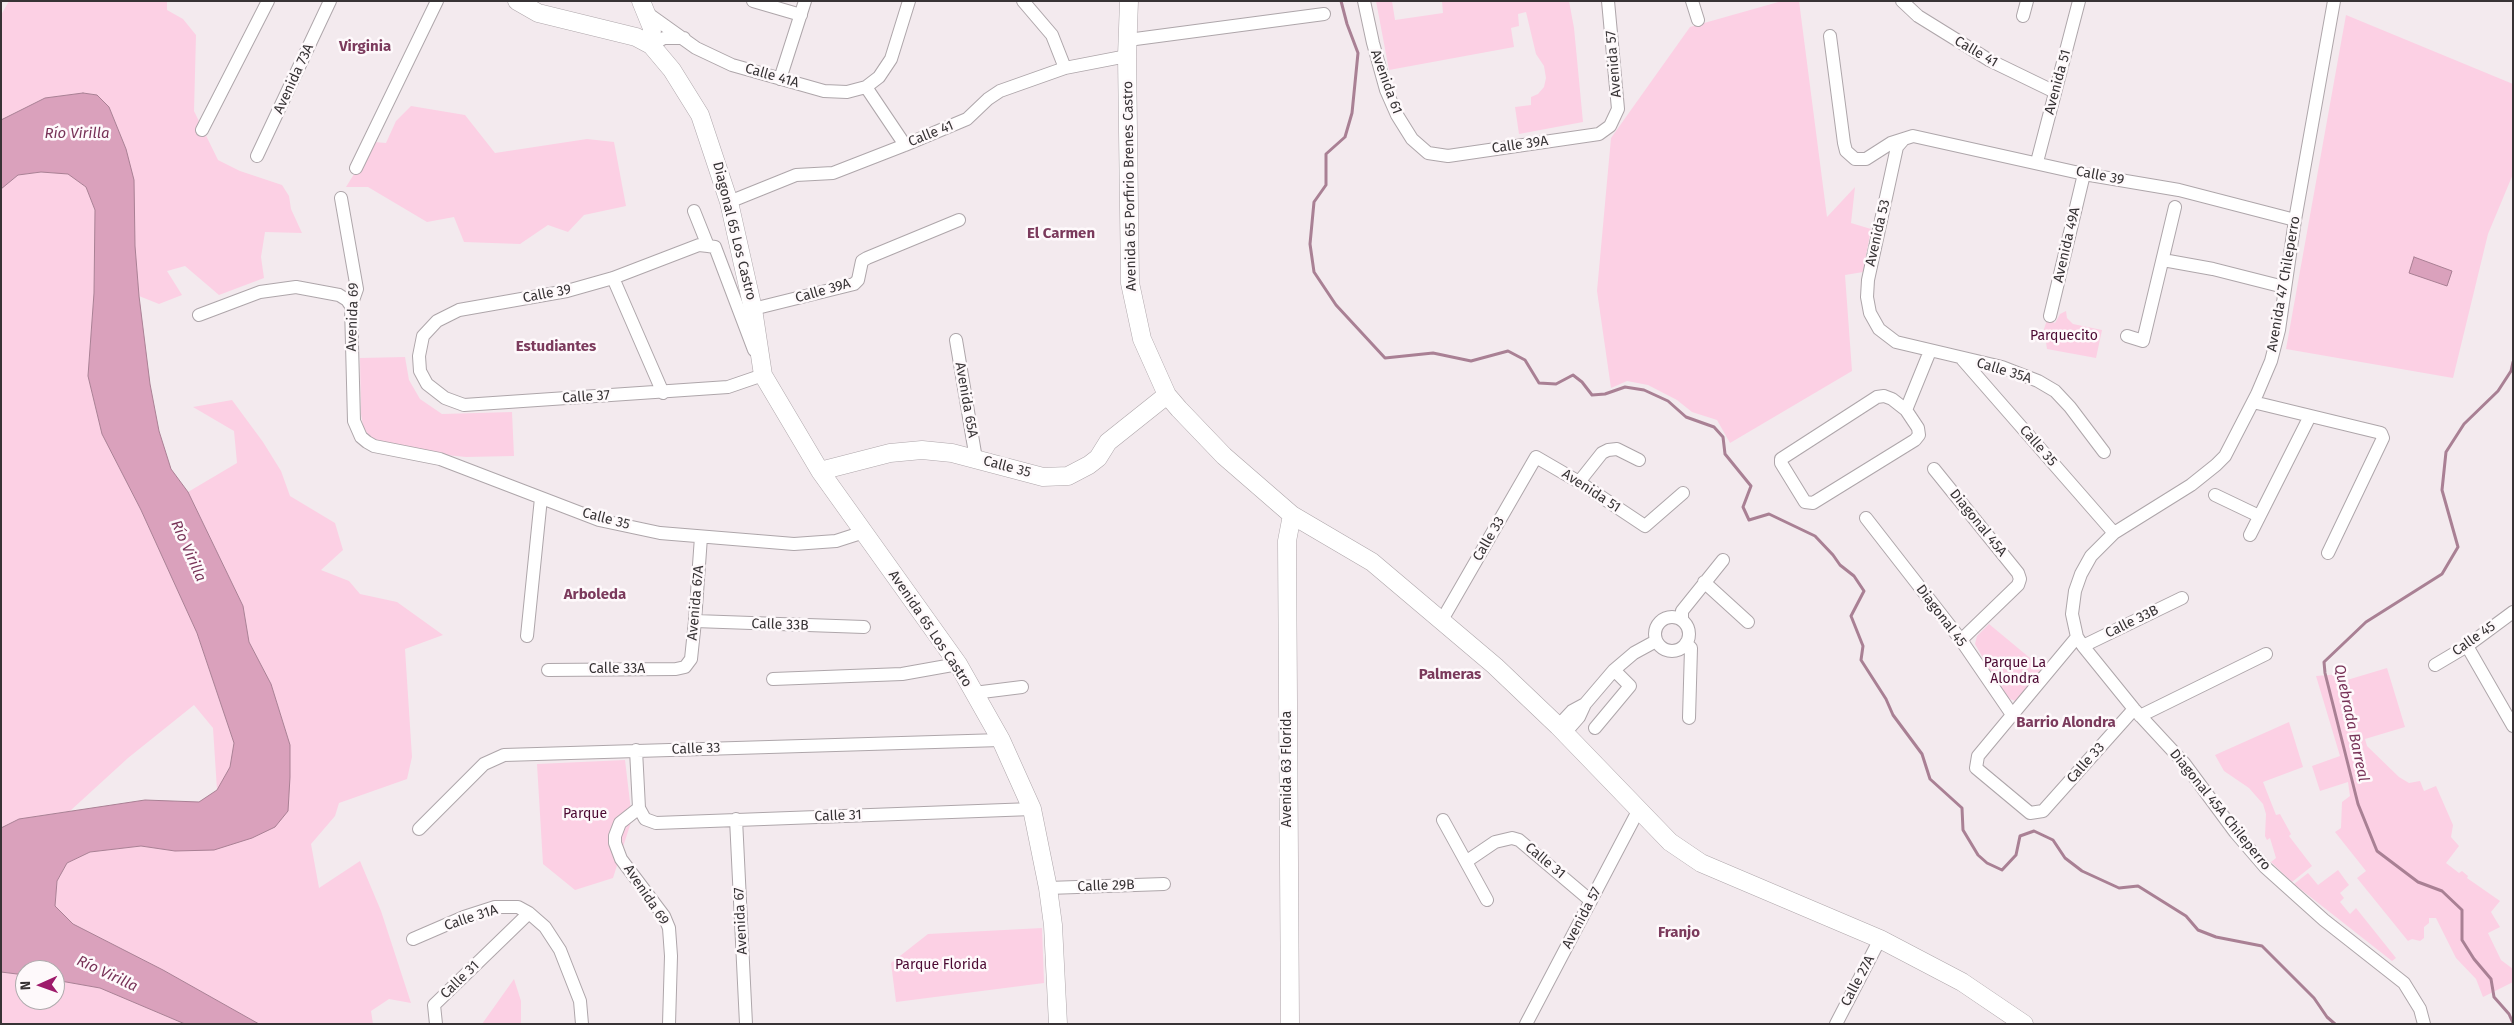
<!DOCTYPE html>
<meta charset="utf-8">
<style>
body{margin:0}
#map{position:relative;width:2514px;height:1025px;overflow:hidden;background:#f3eaee;font-family:"Fira Sans",sans-serif}
canvas{display:block}
.frame{position:absolute;inset:0;border:2px solid #373335;pointer-events:none}
.north{position:absolute;left:15px;top:960px;width:50px;height:50px;box-sizing:border-box;background:#fef9fb;border:1px solid #aeaaac;border-radius:50%;rotate:268deg;font-size:14px;font-weight:700;line-height:20px;text-align:center;color:#373335}
.north::after{content:'';display:block;margin:auto;width:18px;height:22px;background:#9e1a6b;clip-path:polygon(50% 0,100% 100%,50% 72%,0 100%)}
</style>
<div id="map">
<canvas width="2514" height="1025"></canvas>
<div class="frame"></div>
<div class="north">N</div>
</div>
<script>
const ctx = document.querySelector('canvas').getContext('2d');
ctx.lineJoin = 'round';
function paint(path, color) {
  ctx.fillStyle = color;
  ctx.fill(path, 'evenodd');
}
function toPath(rows) {
  const path = new Path2D();
  for (const r of rows) {
    if (r.length === 3) {
      path.moveTo(r[0] + r[2], r[1]);
      path.arc(r[0], r[1], r[2], 0, 2 * Math.PI);
      continue;
    }
    path.moveTo(r[0], r[1]);
    for (let i = 2; i < r.length; i += 2) path.lineTo(r[i], r[i + 1]);
  }
  return path;
}
function stroke(path, color, width, dash) {
  ctx.strokeStyle = color;
  ctx.lineWidth = width;
  ctx.lineCap = dash ? 'butt' : 'round';
  ctx.setLineDash(dash || []);
  ctx.stroke(path);
}
function write(font, color, halo, rows, align = 'center') {
  ctx.font = font + ' "Fira Sans",sans-serif';
  ctx.lineWidth = 5;
  ctx.setLineDash([]);
  ctx.textBaseline = 'middle';
  ctx.strokeStyle = halo;
  ctx.fillStyle = color;
  for (const [text, x, y, turn = 0] of rows) {
    ctx.save();
    ctx.translate(x, y);
    ctx.rotate((+turn || 0) * Math.PI / 180);
    ctx.textAlign = isNaN(turn) ? turn : align;
    if (halo) ctx.strokeText(text, 0, 0);
    ctx.fillText(text, 0, 0);
    ctx.restore();
  }
}
paint(toPath([
 [9,1,167,1,167,10,183,19,196,35,194,111,218,160,240,171,282,185,289,196,291,209,302,233,265,232,261,257,264,278,219,295,185,266,167,271,182,295,159,304,139,296,126,149,109,107,97,95,83,93,45,98,1,120,1,15],
 [1376,1,1392,1,1395,20,1443,13,1442,1,1569,1,1574,28,1583,122,1519,134,1515,107,1531,105,1531,97,1538,94,1544,87,1546,78,1544,66,1536,54,1526,12,1518,14,1519,26,1511,28,1514,47,1389,70],
 [1782,1,1799,1,1827,217,1855,187,1851,223,1871,229,1863,272,1845,275,1852,371,1730,443,1717,420,1692,412,1677,400,1648,385,1627,381,1611,388,1597,291,1611,138,1690,27],
 [2346,15,2513,84,2513,174,2488,234,2453,378,2286,349],
 [411,106,465,115,495,153,587,139,614,142,626,206,584,215,568,232,548,225,520,244,464,242,454,217,427,222,368,187,346,187,374,142,386,143,396,121],
 [41,172,68,173,86,187,95,210,94,293,88,376,102,434,141,510,197,633,234,743,230,767,217,790,213,728,194,705,128,758,70,811,19,819,1,828,1,189,18,175],
 [2066,311,2067,318,2073,324,2102,330,2096,358,2047,349,2044,329,2047,320,2055,323,2060,314],
 [405,357,409,380,420,399,442,414,512,412,514,456,466,457,426,453,376,441,368,435,363,426,361,414,360,358],
 [232,400,263,442,281,471,290,496,335,523,343,550,321,570,349,581,360,594,397,602,443,635,405,649,412,757,407,779,339,803,335,816,311,844,319,888,360,861,381,911,411,1003,389,999,371,1011,373,1024,259,1024,163,970,73,924,55,906,57,881,67,863,90,852,141,846,175,851,290,745,271,684,249,642,243,606,188,492,237,463,234,431,193,407],
 [1989,624,2042,668,2016,701,2006,698,1975,644,1977,636],
 [2387,668,2405,727,2365,739,2367,746,2399,777,2409,783,2420,781,2424,791,2436,786,2453,825,2451,837,2459,846,2446,863,2459,873,2462,871,2468,876,2467,878,2500,901,2491,912,2500,927,2488,933,2501,960,2513,969,2513,982,2483,997,2476,979,2456,958,2436,918,2429,918,2429,923,2424,927,2424,938,2420,941,2412,939,2408,941,2357,878,2366,871,2335,832,2341,828,2342,802,2350,796,2348,782,2320,791,2312,766,2340,756,2316,676,2341,674,2347,680],
 [2289,722,2303,767,2263,782,2276,815,2280,814,2291,834,2289,836,2312,866,2292,882,2271,862,2276,858,2270,838,2267,840,2265,836,2266,814,2263,804,2249,788,2224,771,2215,755],
 [625,760,632,819,613,878,575,890,543,864,537,764],
 [2338,870,2349,885,2340,893,2344,898,2340,902,2350,914,2356,908,2396,958,2392,961,2294,884,2308,873,2318,885],
 [1042,928,1044,983,896,1002,891,963,928,934],
 [1,972,25,975,25,1000,55,1000,55,980,100,988,185,1024,1,1024],
 [514,979,521,1001,521,1024,482,1024]
]), '#fcd0e4');
const water = toPath([
 [83,93,97,95,109,107,126,149,134,180,135,246,139,296,150,384,159,431,171,469,188,492,243,606,249,642,271,684,290,745,290,777,288,811,275,827,252,838,214,850,175,851,141,846,90,852,67,863,57,881,55,906,73,924,163,970,259,1024,185,1024,100,988,55,980,55,970,25,970,25,975,1,972,1,828,19,819,145,800,199,802,217,790,230,767,234,743,197,633,141,510,102,434,88,376,94,293,95,210,86,187,68,174,41,172,18,175,1,189,1,120,45,98,83,93],
 [2414,257,2452,271,2447,286,2409,273,2414,257]
]);
paint(water, '#daa1bc');
stroke(water, '#a98094', 1);
stroke(toPath([
 [1341,1,1347,24,1358,53,1352,113,1345,137,1326,154,1326,185,1314,202,1310,244,1314,272,1336,305,1385,358,1433,353,1471,361,1508,351,1525,360,1539,383,1556,384,1573,375,1582,382,1592,395,1605,394,1625,387,1644,390,1668,401,1686,417,1714,427,1723,437,1725,454,1751,486,1743,507,1749,520,1769,514,1815,536,1833,555,1840,565,1854,576,1864,591,1851,616,1863,646,1861,660,1886,699,1893,715,1922,754,1930,779,1962,808,1963,830,1978,855,1987,863,2002,870,2016,855,2020,836,2034,831,2053,840,2065,858,2082,871,2119,888,2138,886,2186,916,2198,930,2216,937,2262,946,2314,998,2327,1017,2335,1024],
 [2513,362,2511,371,2498,391,2464,424,2446,452,2442,490,2458,547,2442,574,2366,622,2324,662,2325,673,2358,804,2377,851,2418,882,2442,891,2462,910,2462,940,2474,959,2491,979,2494,997,2509,1014,2513,1023]
]), '#a98094', 3);
const street = toPath([
 [753,1,801,15],
 [1023,1,1052,35,1065,68],
 [1364,1,1373,43,1386,90,1397,115,1412,139,1428,153,1448,156,1599,134,1610,126,1618,109,1608,1],
 [1692,1,1698,20],
 [1902,1,1918,16,1989,60,2055,92],
 [2334,1,2295,220,2279,330,2271,361,2257,394,2225,456,2216,465,2191,485,2114,533,2091,556,2081,574,2075,591,2072,614,2077,637,2083,646,2134,709,2184,763,2235,832,2265,867,2324,920,2404,983,2420,1009,2424,1024],
 [647,13,696,48,732,65,824,91,847,92,866,87,879,77,891,59,909,1],
 [2023,16,2027,1],
 [1830,36,1844,143,1846,151,1855,159,1866,159,1891,143,1913,136,2084,174,2179,190,2295,220],
 [1128,40,1324,14],
 [651,45,664,38,684,38],
 [780,79,805,1],
 [866,87,905,145],
 [202,130,268,1],
 [1904,139,1897,147,1868,280,1867,297,1870,313,1879,329,1896,342,2002,367,2038,381,2055,391,2070,407,2104,452],
 [257,156,330,1],
 [2037,162,2079,1],
 [356,168,437,1],
 [341,198,357,289,351,306,354,421,361,437,367,442,374,446,440,459,599,520,660,533,794,544,836,541,864,532],
 [729,202,796,175,833,173,905,145,967,119,988,99,1000,91,1065,68,1127,56],
 [694,211,708,246,715,247,754,350],
 [708,246,699,245,613,278,567,291,459,310,437,321,423,336,419,356,420,371,427,384,445,398,464,405,728,387,763,375,761,369],
 [2163,260,2213,269,2284,287],
 [613,278,663,393],
 [753,309,854,284,858,280,862,261,867,258,959,220],
 [199,315,260,292,296,287,339,295,347,300,351,306],
 [2050,316,2084,174],
 [2127,336,2143,341,2175,207],
 [956,340,976,459],
 [1962,359,2114,533],
 [1884,396,1892,399,1906,410,1918,428,1919,435,1915,440,1813,503,1805,502,1781,463,1781,459,1877,397,1884,396],
 [2253,402,2381,433,2383,438,2328,553],
 [1906,410,1930,351],
 [1934,469,2018,573,2020,579,2018,585,1961,640],
 [1579,482,1602,453,1608,450,1617,449,1639,460],
 [2215,495,2259,516],
 [1866,518,1961,640,2013,716],
 [2250,535,2310,416],
 [1704,582,1748,622],
 [1672,634,17],
 [1442,620,1536,457,1579,482,1645,526,1683,493],
 [1682,620,1682,611,1723,560],
 [695,621,864,627],
 [527,636,541,498],
 [2077,637,1978,756,1976,768,2030,813,2043,811,2134,709],
 [1686,643,1691,648,1689,718],
 [2083,646,2182,598],
 [2467,646,2513,726],
 [2435,665,2467,646,2513,612],
 [548,670,676,669,685,667,691,659,695,621,701,537],
 [773,679,902,674,958,664],
 [974,693,1022,687],
 [2140,716,2266,654],
 [1558,726,1572,711,1585,704],
 [1595,728,1630,686,1614,670],
 [1565,733,1579,717,1585,704,1614,670,1634,653,1656,641],
 [636,750,639,808,645,819,656,823,1032,809],
 [639,808,620,823,615,836,615,843,621,859,664,916,669,928,671,956,669,1024],
 [736,819,746,1024],
 [1443,820,1487,900],
 [419,829,484,764,504,755,1001,740],
 [1467,861,1495,842,1512,838,1519,840,1591,901],
 [1048,888,1164,884],
 [413,939,464,917,495,907,518,907,529,913,545,927,560,950,580,1001,582,1024],
 [436,1024,434,1005,529,913],
 [1526,1024,1638,811],
 [1836,1024,1880,939]
]);
const secondary = toPath([
 [517,1,538,13,636,37,651,45,672,70,700,115,729,202,753,309,763,375,820,471,958,664,1001,740,1032,809,1048,888,1053,925,1058,1024],
 [641,1,652,28,651,45],
 [1129,1,1127,56,1130,283,1142,339,1167,395,1179,409,1224,456,1292,515,1372,562,1495,666,1558,726,1670,842,1701,863,1880,939,1962,982,2024,1024],
 [820,471,890,453,922,450,952,453,1043,477,1068,476,1089,465,1098,458,1108,442,1167,395],
 [1290,1024,1287,541,1292,515]
]);
stroke(street, '#aea6aa', 14);
stroke(secondary, '#aea6aa', 19);
stroke(street, '#fff', 12);
stroke(secondary, '#fff', 18);
write('14px', '#373335', '#fef9fb', [
 ["Calle 41",1976,52,30],
 ["Avenida 57",1614,64,-95],
 ["Calle 41A",772,76,16],
 ["Avenida 73A",294,79,-65],
 ["Avenida 61",1386,82,70],
 ["Avenida 51",2058,82,-75],
 ["Calle 41",931,134,-22],
 ["Calle 39A",1520,145,-8],
 ["Calle 39",2100,176,11],
 ["Avenida 65 Porfirio Brenes Castro",1130,186,-91],
 ["Diagonal 65 Los Castro",734,231,76],
 ["Avenida 53",1878,233,-77],
 ["Avenida 49A",2067,245,-77],
 ["Avenida 47 Chileperro",2284,284,-80],
 ["Calle 39A",823,291,-16],
 ["Calle 39",547,294,-11],
 ["Avenida 69",353,317,-88],
 ["Calle 35A",2004,371,17],
 ["Calle 37",586,397,-4],
 ["Avenida 65A",966,400,80],
 ["Calle 35",2038,446,49],
 ["Calle 35",1007,467,15],
 ["Avenida 51",1591,491,33],
 ["Calle 35",606,519,15],
 ["Diagonal 45A",1978,523,51],
 ["Calle 33",1489,539,-60],
 ["Avenida 67A",696,603,-85],
 ["Diagonal 45",1941,616,53],
 ["Calle 33B",2132,622,-26],
 ["Calle 33B",780,625,2],
 ["Avenida 65 Los Castro",930,629,56],
 ["Calle 45",2474,639,-35],
 ["Calle 33A",617,669],
 ["Calle 33",696,749,-2],
 ["Calle 33",2086,763,-48],
 ["Avenida 63 Florida",1287,769,-90],
 ["Diagonal 45A Chileperro",2220,810,51],
 ["Calle 31",838,816,-2],
 ["Calle 31",1545,861,40],
 ["Calle 29B",1106,886,-2],
 ["Avenida 69",646,895,56],
 ["Calle 31A",471,918,-18],
 ["Avenida 57",1582,918,-62],
 ["Avenida 67",741,921,-93],
 ["Calle 31",460,980,-44],
 ["Calle 27A",1858,981,-62]
]);
write('14px', '#4c0932', '#fef9fb', [
 ["Parquecito",2064,336],
 ["Parque La",2015,663],
 ["Alondra",2015,679],
 ["Parque",585,814],
 ["Parque Florida",941,965]
]);
write('bold 15px', '#7b3a5c', '#fef9fb', [
 ["Virginia",365,47],
 ["El Carmen",1061,234],
 ["Estudiantes",556,347],
 ["Arboleda",595,595],
 ["Palmeras",1450,675],
 ["Barrio Alondra",2066,723],
 ["Franjo",1679,933]
]);
write('italic 15px', '#783358', '#fef9fb', [
 ["Río Virilla",77,134],
 ["Río Virilla",188,551,66],
 ["Quebrada Barreal",2351,723,78],
 ["Río Virilla",107,974,25]
]);
</script>
